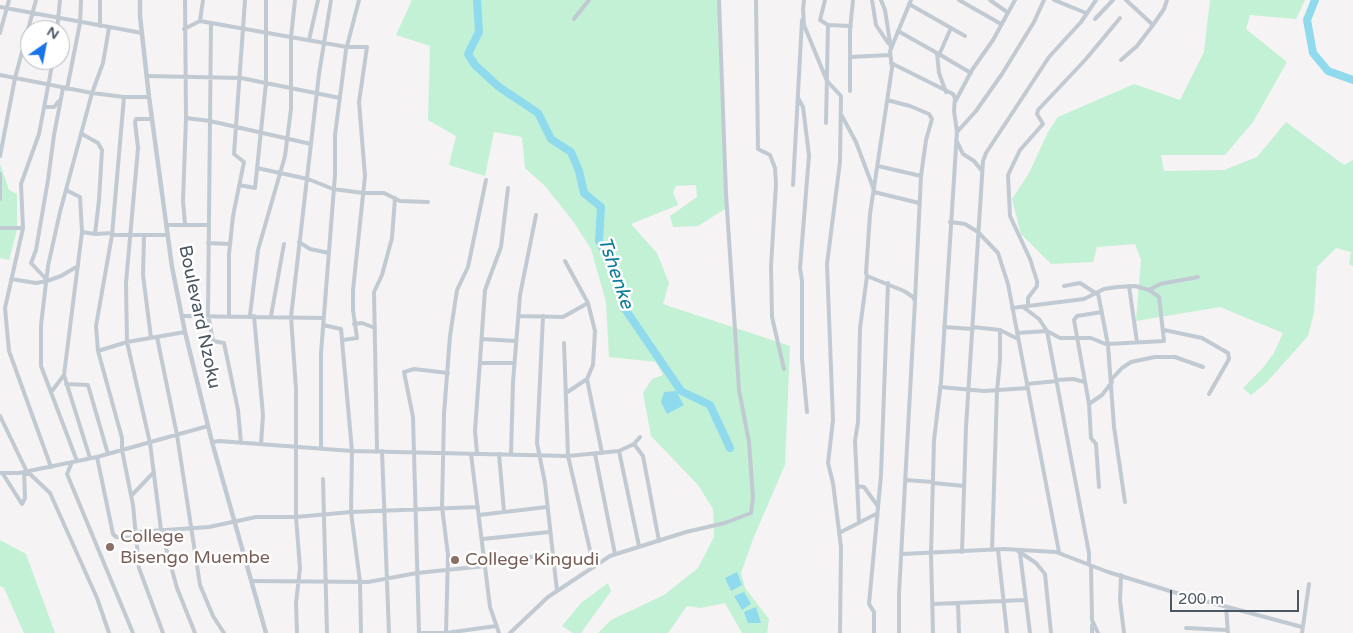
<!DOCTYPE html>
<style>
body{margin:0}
#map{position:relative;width:1353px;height:633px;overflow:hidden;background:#f5f3f3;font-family:"Varela Round",sans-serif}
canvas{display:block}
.north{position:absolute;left:20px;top:20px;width:50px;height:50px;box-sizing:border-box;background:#fff;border:1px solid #b7bbc0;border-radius:50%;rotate:33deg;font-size:14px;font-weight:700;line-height:20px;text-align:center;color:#4a5661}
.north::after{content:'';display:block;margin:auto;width:18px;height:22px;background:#1a73e8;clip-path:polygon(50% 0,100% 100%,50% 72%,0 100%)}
.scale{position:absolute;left:1170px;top:590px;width:129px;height:22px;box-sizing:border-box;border:2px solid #4a5661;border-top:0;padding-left:6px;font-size:15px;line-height:18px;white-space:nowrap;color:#4a5661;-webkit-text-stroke:4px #fff;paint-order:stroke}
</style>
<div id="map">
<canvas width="1353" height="633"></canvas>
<div class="north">N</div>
<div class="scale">200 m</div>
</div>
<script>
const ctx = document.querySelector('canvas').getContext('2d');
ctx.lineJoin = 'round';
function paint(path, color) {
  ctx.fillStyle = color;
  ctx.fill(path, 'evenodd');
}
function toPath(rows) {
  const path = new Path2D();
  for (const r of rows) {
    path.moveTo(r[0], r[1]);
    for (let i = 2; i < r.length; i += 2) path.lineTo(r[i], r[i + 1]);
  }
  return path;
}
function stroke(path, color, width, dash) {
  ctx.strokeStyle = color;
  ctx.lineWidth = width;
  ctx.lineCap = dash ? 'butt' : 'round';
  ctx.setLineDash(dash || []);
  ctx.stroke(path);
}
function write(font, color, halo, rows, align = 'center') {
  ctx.font = font + ' "Varela Round",sans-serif';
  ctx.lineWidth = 5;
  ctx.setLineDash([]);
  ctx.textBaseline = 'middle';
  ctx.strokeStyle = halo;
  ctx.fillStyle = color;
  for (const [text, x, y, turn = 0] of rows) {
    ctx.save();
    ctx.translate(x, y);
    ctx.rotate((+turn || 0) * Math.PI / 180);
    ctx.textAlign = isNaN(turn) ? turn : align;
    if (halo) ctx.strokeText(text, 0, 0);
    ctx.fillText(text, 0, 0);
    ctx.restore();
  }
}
paint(toPath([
 [412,0,719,0,726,194,725,209,698,226,673,227,670,216,697,197,696,185,676,186,673,192,678,205,631,224,657,253,669,283,663,304,790,346,785,465,753,539,741,573,745,588,769,619,767,633,742,633,725,603,701,608,687,606,668,633,598,633,611,620,664,595,698,568,714,537,713,509,698,485,651,436,643,393,652,379,663,375,656,362,609,357,606,302,591,249,573,221,545,186,525,168,522,137,494,132,485,176,449,165,456,136,428,120,430,46,396,35],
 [1210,0,1305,0,1296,19,1250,15,1246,29,1287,62,1253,122,1225,155,1161,155,1164,171,1224,170,1257,157,1286,122,1344,165,1353,160,1353,266,1349,264,1351,252,1336,248,1317,267,1314,312,1308,336,1267,382,1251,395,1243,388,1262,369,1274,353,1283,333,1220,307,1136,321,1141,260,1135,244,1097,247,1093,262,1051,264,1021,234,1012,199,1029,173,1048,132,1058,117,1134,84,1180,100,1204,52],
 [0,164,9,190,17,194,17,230,9,260,0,258],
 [0,540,26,554,55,633,24,633,4,588,0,586],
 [608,583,611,591,581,633,573,633,562,626,581,603]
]), '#c3f1d5');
paint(toPath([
 [676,391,684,405,667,414,661,402,664,392],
 [737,572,742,585,731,591,725,578],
 [744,592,751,604,742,610,734,596],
 [756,607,761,623,748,623,744,612]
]), '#90daee');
stroke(toPath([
 [477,0,479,32,468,54,475,65,499,87,538,113,551,139,571,152,579,171,584,193,601,207,599,241,623,287,623,306,681,391,710,405,730,448],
 [1315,0,1307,20,1313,53,1328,71,1353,80]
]), '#90daee', 8);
stroke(toPath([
 [100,0,100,26],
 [756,0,758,149,770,155,775,168,776,184,771,266,772,317,784,369],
 [825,0,820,20,828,25,826,123],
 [872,0,876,25,888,43],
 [881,0,885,10,891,49],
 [959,0,1001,24],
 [990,0,1007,12],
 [1054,0,1086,13],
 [909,4,965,36],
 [0,7,142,33],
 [803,9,804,25,827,81,841,96,840,162,827,264,833,420,828,463,833,483,841,547,840,633],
 [803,10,804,0],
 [574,19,589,0],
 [1095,19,1113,0],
 [200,21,203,0],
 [211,23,208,315,213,341,224,343,238,410,241,443],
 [828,25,851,26],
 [1153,25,1164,9,1167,0],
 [184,29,200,21,347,47,367,47,359,102,365,176,353,290,353,310,357,338,343,340],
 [57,30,60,0],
 [898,31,937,53,939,73,946,92],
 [0,33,9,0],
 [309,40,318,0],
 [937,53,971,73],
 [939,55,951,28],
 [850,57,890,55],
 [1121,60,1137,46,1153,25,1126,0],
 [891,63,953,94,955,98,954,111,957,132,941,382,934,440,931,554,933,633],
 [0,75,92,93,124,97,149,97],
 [147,76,241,78,340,98],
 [67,89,80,23,81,0],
 [850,91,850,30,853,0],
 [124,97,112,235,96,326,98,351,122,438,122,450,133,505,139,568,163,633],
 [798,98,803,107,809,155,800,268,802,281,802,359,807,412],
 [887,100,910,106,929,114,932,119,926,140,921,176,915,300],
 [955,102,972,70,993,40,1015,0],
 [45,107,54,107,59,101],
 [842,116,856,142,874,190],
 [186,118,210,121,311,144],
 [152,119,136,119,135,122,138,148,126,283,127,342,150,443,161,530,177,588,195,633],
 [957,132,976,111,1002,74,1034,22,1044,0],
 [82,134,98,143,102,150,99,200,95,234],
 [956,140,963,154,974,161,982,171],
 [0,156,15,78,36,0],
 [878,166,921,176],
 [257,168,308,179,333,189,363,193,384,193,400,201,428,202],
 [0,174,0,199],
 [239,185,255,188,266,83,266,0],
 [793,185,802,20],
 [874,192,919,203],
 [950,222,965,224,978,232,998,253,1008,284,1059,552],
 [185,224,183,201,186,118,185,0],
 [166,225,208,225],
 [0,228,23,228],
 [82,232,95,234,112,233],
 [112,235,168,235],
 [144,236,143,275,151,338],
 [299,242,310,249,329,253],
 [208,243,230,244],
 [565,261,588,303,595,331,593,365,587,379,602,453],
 [11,279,36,283,47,281,61,276,78,266],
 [47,280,31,263,36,250,48,180,54,135,63,88],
 [1064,286,1080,283,1097,294],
 [1129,286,1137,342],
 [1149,290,1160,284,1198,277],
 [1098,293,1108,345,1114,427,1125,502],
 [1028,306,1028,298,1037,286,1037,281,1030,259,1010,216,1008,175,1020,150,1043,124,1037,114,1038,110,1086,59,1120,18],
 [1023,307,1039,319,1047,331,1089,553,1089,565],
 [1012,308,1084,299,1104,289,1117,287,1135,286,1149,290,1159,297,1164,341,1108,344],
 [229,315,229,254,233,216,244,162,234,154,245,0],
 [250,315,258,250,285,156,291,109,291,37,295,0],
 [182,316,324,318],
 [254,316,263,415,261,444],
 [271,316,284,244],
 [518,316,563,317,588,303],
 [543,316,537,443,545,483,557,591],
 [354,324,362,323,375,328],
 [323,325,341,329,352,451,351,512,360,582,361,633],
 [944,327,973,329],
 [973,327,1000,330,1018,339],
 [1164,330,1202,338,1228,353,1229,359,1209,394],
 [1017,333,1047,331,1060,338,1091,338,1108,345],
 [157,337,177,435,200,585,213,616,224,633],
 [482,339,516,341],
 [564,343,568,456,594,567],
 [98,351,127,342,185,332],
 [480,363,514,363],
 [64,375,90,458],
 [1057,380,1073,379,1085,382],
 [1111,380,1122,368,1131,362,1155,357,1175,357,1203,367],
 [66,384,88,385,108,454],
 [1027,384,1057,381],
 [940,387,984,391,1028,388],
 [52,391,64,375,82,232,80,197,66,190],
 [566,393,587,379],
 [1089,404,1102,395,1112,382],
 [0,416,27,472],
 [212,442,219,441,352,451,568,456,619,451,634,444,640,437],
 [634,444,643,456,659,541],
 [321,449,321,353,335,175,335,135,346,50,359,0],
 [377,450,374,292,382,275,392,238,395,198],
 [382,451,389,633],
 [619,451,639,546],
 [477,453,475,431,485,290,501,247,508,188],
 [471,454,490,607,499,633],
 [499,454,504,512],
 [511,454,513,382,520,295,536,215],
 [595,454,615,554],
 [97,457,113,534,116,537,132,538],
 [77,461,41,366,41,325,48,266,60,212,92,93,103,63,109,28],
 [72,462,67,474,133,633],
 [51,467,9,351,5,308,23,228,21,184,39,134,53,60],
 [0,473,19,473,97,457,208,426],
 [3,474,22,504,25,498,24,472],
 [25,474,30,474,50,493,97,598,109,633],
 [323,479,327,633],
 [905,480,933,482],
 [933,483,964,486],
 [857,486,864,487,877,505],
 [1099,487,1096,444,1091,438,1089,404,1074,320,1077,316,1102,312],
 [132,495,154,472],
 [479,515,547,507],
 [859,523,855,441,858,422,860,328,867,276],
 [839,533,876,514],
 [130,538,137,532,209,527,256,517,296,517,351,512,478,507],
 [483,539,549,532],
 [992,550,997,391,1000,360,1000,330],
 [998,550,1007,633],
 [1018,551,1036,563,1045,574,1051,633],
 [962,552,966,427,983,161,986,153,1049,57,1081,22,1096,0],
 [1020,553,1030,633],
 [902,554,1004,549,1056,552,1108,572,1183,595,1302,627],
 [485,564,551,554],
 [1091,566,1092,620,1098,633],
 [1121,575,1120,600,1124,633],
 [253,581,368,582,417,573,485,566],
 [958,603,959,633],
 [933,604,1025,600],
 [1226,607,1228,633],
 [1186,628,1227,630],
 [297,633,296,603,300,568,296,517,296,389,291,317,319,74,331,0],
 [419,633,413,417,404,372,414,369,448,373],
 [421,633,446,633,496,626],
 [446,633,448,555,442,507,444,414,450,336,457,290,468,267,486,180],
 [510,633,548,597,610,556,686,532,725,523,751,513,753,498,749,442,739,390,726,194,719,0],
 [874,633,874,612,869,604,881,475,888,283],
 [899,633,899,594,915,301,913,297,904,291,867,276,866,273,870,214,892,68,890,51,911,0],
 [1092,633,1092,625],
 [1302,633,1309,584]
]), '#c1cad2', 4);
stroke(toPath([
 [140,0,140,16,149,97,172,267,185,332,212,442,266,633]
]), '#c1cad2', 4.5);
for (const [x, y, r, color] of [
 [110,547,5,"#8d6e63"],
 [455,560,5,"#8d6e63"]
]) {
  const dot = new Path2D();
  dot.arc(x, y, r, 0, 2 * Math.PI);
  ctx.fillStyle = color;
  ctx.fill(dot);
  stroke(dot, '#fff', 2);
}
write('18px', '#4a5661', '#fff', [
 ["Boulevard Nzoku",199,317,78]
]);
write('18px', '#785e54', '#fff', [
 ["College",120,537],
 ["Bisengo Muembe",120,558],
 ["College Kingudi",465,560]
], 'left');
write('italic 19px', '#0c7c9b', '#fff', [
 ["Tshenke",615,273,71]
]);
</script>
